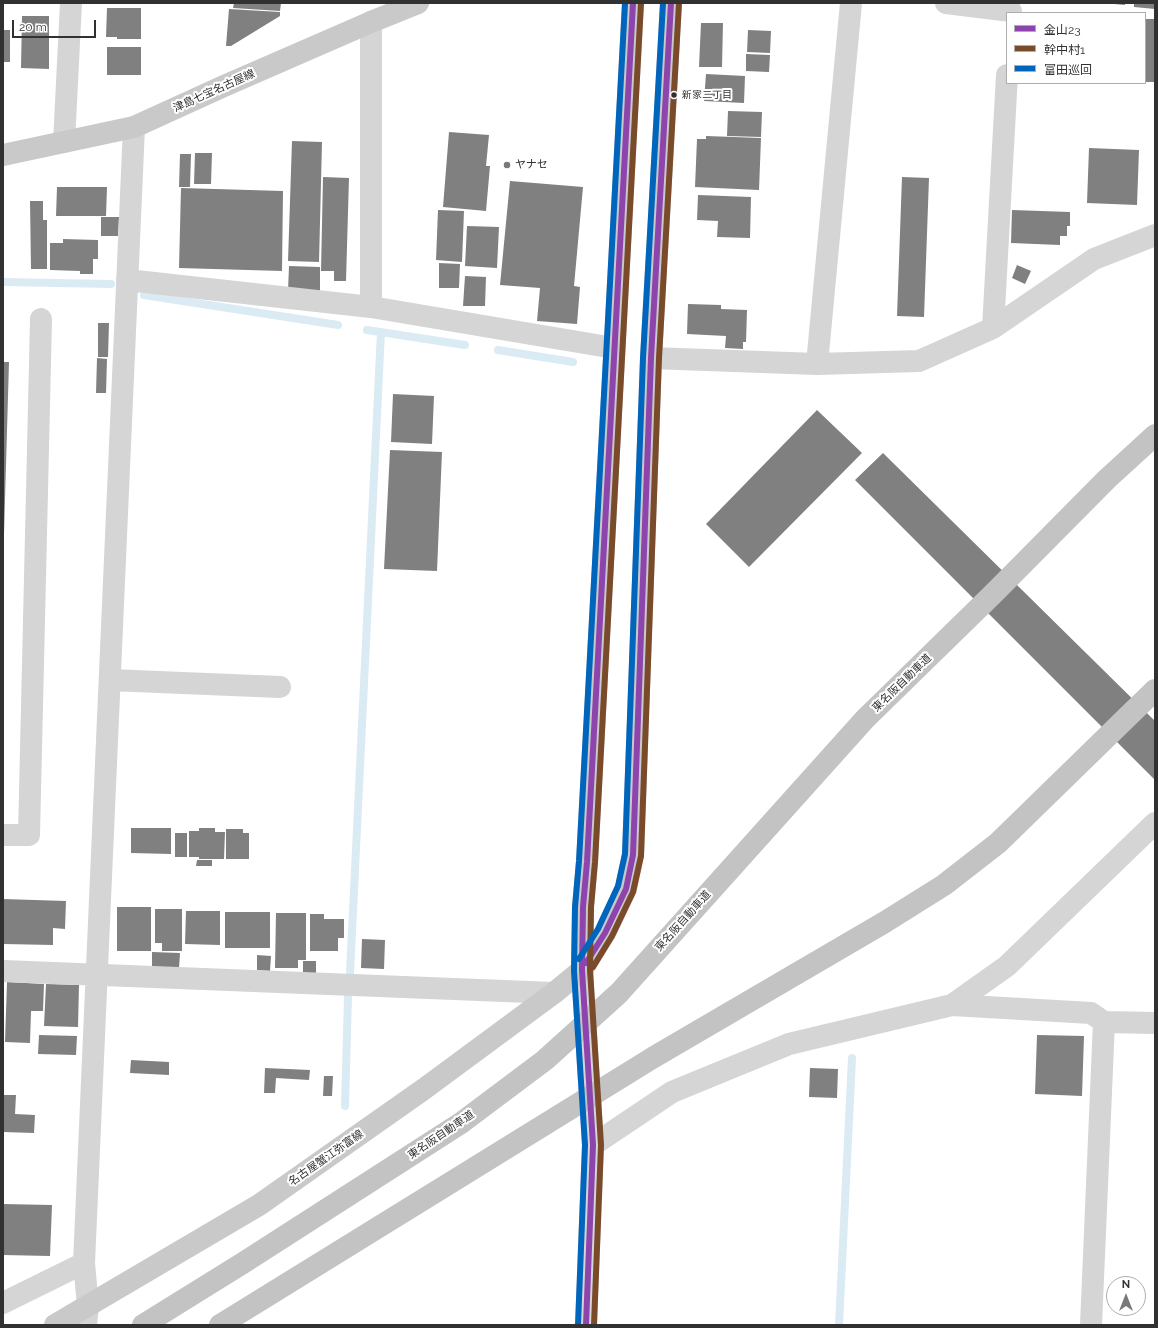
<!DOCTYPE html>
<meta charset="utf-8">
<style>
body{margin:0}
#map{position:relative;width:1158px;height:1328px;overflow:hidden;background:#fff;font-family:Raleway,"Noto Sans JP",sans-serif}
canvas{display:block}
.frame{position:absolute;inset:0;border:4px solid #313131;pointer-events:none}
.legend{position:absolute;left:1006px;top:12px;width:140px;height:72px;box-sizing:border-box;background:#fff;border:1px solid #adadad;margin:0;padding:5px 7px;list-style:none;font-size:12px;color:#313131}
.legend li{display:flex;align-items:center;gap:8px;height:20px}
.legend b{width:20px;border:1px solid #adadad}
.north{position:absolute;left:1106px;top:1276px;width:40px;height:40px;box-sizing:border-box;background:#fff;border:1px solid #adadad;border-radius:50%;rotate:0deg;font-size:11px;font-weight:700;line-height:16px;text-align:center;color:#313131}
.north::after{content:'';display:block;margin:auto;width:14px;height:18px;background:#797979;clip-path:polygon(50% 0,100% 100%,50% 72%,0 100%)}
.scale{position:absolute;left:12px;top:20px;width:84px;height:18px;box-sizing:border-box;border:2px solid #313131;border-top:0;padding-left:5px;font-size:12px;line-height:14px;white-space:nowrap;color:#313131;-webkit-text-stroke:3px #fff;paint-order:stroke}
</style>
<div id="map">
<canvas width="1158" height="1328"></canvas>
<div class="frame"></div>
<ul class="legend">
<li><b style="height:5px;background:#8e44ad"></b>金山23</li>
<li><b style="height:5px;background:#7a4b2a"></b>幹中村1</li>
<li><b style="height:5px;background:#0065bd"></b>富田巡回</li>
</ul>
<div class="north">N</div>
<div class="scale">20 m</div>
</div>
<script>
const ctx = document.querySelector('canvas').getContext('2d');
ctx.lineJoin = 'round';
function toPath(rows) {
  const path = new Path2D();
  for (const r of rows) {
    path.moveTo(r[0], r[1]);
    for (let i = 2; i < r.length; i += 2) path.lineTo(r[i], r[i + 1]);
  }
  return path;
}
function stroke(path, color, width, dash) {
  ctx.strokeStyle = color;
  ctx.lineWidth = width;
  ctx.lineCap = dash ? 'butt' : 'round';
  ctx.setLineDash(dash || []);
  ctx.stroke(path);
}
function paint(path, color) {
  ctx.fillStyle = color;
  ctx.fill(path, 'evenodd');
}
function write(font, color, halo, rows, align = 'center') {
  ctx.font = font + ' Raleway,"Noto Sans JP",sans-serif';
  ctx.lineWidth = 4;
  ctx.setLineDash([]);
  ctx.textBaseline = 'middle';
  ctx.strokeStyle = halo;
  ctx.fillStyle = color;
  for (const [text, x, y, turn = 0] of rows) {
    ctx.save();
    ctx.translate(x, y);
    ctx.rotate((+turn || 0) * Math.PI / 180);
    ctx.textAlign = isNaN(turn) ? turn : align;
    if (halo) ctx.strokeText(text, 0, 0);
    ctx.fillText(text, 0, 0);
    ctx.restore();
  }
}
stroke(toPath([
 [3,282,111,284],
 [144,295,338,325],
 [367,330,465,345],
 [498,350,573,362],
 [350,973,381,332],
 [345,1106,348,996],
 [839,1325,852,1058]
]), '#dbebf3', 8);
paint(toPath([
 [234,3,281,3,280,11,233,8],
 [1114,3,1125,3,1125,5,1114,4],
 [1134,3,1155,3,1155,9,1134,7],
 [107,8,141,8,141,39,117,39,117,37,106,37],
 [229,9,280,12,280,16,231,46,226,46],
 [22,16,49,16,49,69,21,68],
 [1145,19,1155,19,1155,82,1145,82],
 [701,23,723,23,722,67,699,67],
 [3,30,10,30,10,62,3,62],
 [748,30,771,31,770,53,747,52],
 [107,47,141,47,141,75,107,75],
 [746,54,770,55,769,72,746,71],
 [706,74,745,76,744,103,704,101],
 [728,111,762,112,761,137,727,136],
 [449,132,489,135,486,166,490,166,486,211,443,207],
 [706,136,761,138,759,190,695,187,697,139,706,139],
 [292,141,322,142,319,262,288,261],
 [1089,148,1139,150,1137,205,1087,203],
 [195,153,212,153,211,184,194,184],
 [180,154,191,154,190,187,179,187],
 [323,177,349,178,346,281,334,281,334,271,321,271],
 [902,177,929,178,924,317,897,316],
 [510,181,583,187,574,286,580,287,577,324,537,321,540,288,500,285],
 [57,187,107,187,106,216,56,216],
 [181,188,283,191,282,271,179,268],
 [698,195,751,197,750,238,717,237,718,221,697,220],
 [30,201,43,201,43,220,47,220,47,269,31,269],
 [438,210,464,211,462,262,436,260],
 [1012,210,1070,212,1070,226,1067,226,1067,236,1060,236,1060,245,1011,243],
 [101,217,119,217,118,236,101,236],
 [467,226,499,227,497,268,465,266],
 [63,239,98,240,98,259,93,259,93,274,80,274,80,271,50,270,50,243,63,243],
 [439,263,460,264,459,288,439,288],
 [1017,265,1031,271,1025,284,1012,278],
 [289,266,320,267,320,292,288,291],
 [465,276,486,277,485,306,463,306],
 [688,304,721,305,721,309,747,310,746,342,743,342,743,349,725,348,726,336,687,334],
 [98,323,109,323,108,357,98,357],
 [97,358,107,359,106,393,96,393],
 [3,362,9,362,4,534,3,534],
 [393,394,434,396,432,444,391,442],
 [817,410,862,453,749,567,706,524],
 [390,450,442,452,437,571,384,569],
 [883,453,1155,721,1155,780,855,480],
 [131,828,171,828,171,854,131,853],
 [199,828,215,828,215,832,225,832,224,859,199,859,199,841,199,857,189,857,189,831,199,831],
 [226,829,243,829,243,833,249,833,249,859,226,859],
 [175,833,187,833,187,857,175,857],
 [197,860,212,860,212,866,196,866],
 [3,899,66,901,65,929,53,928,53,945,3,944],
 [117,907,151,907,151,951,117,951],
 [155,909,182,909,182,951,162,951,162,943,155,943],
 [186,911,220,911,220,945,185,944],
 [225,912,270,912,270,948,225,948],
 [276,913,306,913,306,960,298,960,298,968,275,968],
 [310,914,324,914,324,919,344,919,344,938,338,938,338,951,310,951],
 [362,939,385,940,384,969,361,968],
 [152,952,180,953,179,968,152,967],
 [257,955,271,956,270,971,257,970],
 [303,961,316,961,316,974,303,974],
 [7,982,44,984,43,1011,31,1011,30,1043,5,1042],
 [46,984,79,985,78,1027,44,1026],
 [39,1035,77,1036,76,1055,38,1054],
 [1037,1035,1084,1036,1082,1096,1035,1094],
 [131,1060,169,1062,169,1075,130,1073],
 [265,1068,310,1070,309,1080,276,1078,275,1093,264,1093],
 [810,1068,838,1069,837,1098,809,1097],
 [324,1076,333,1076,332,1096,323,1096],
 [3,1095,16,1095,15,1114,35,1115,34,1133,3,1132],
 [3,1204,52,1205,50,1256,3,1255]
]), '#808080');
stroke(toPath([
 [946,3,1011,11],
 [371,22,371,307],
 [64,142,71,3],
 [127,280,371,307,614,348],
 [993,328,1007,75],
 [651,358,817,364,919,361,993,328,1094,259,1155,235],
 [817,364,851,3],
 [110,680,280,687],
 [3,835,29,835,41,319],
 [582,970,593,1145,586,1325],
 [3,971,554,993],
 [952,1005,1007,966,1155,823],
 [593,1145,672,1092,789,1044,952,1005,1091,1013,1104,1022,1155,1023],
 [3,1303,84,1263],
 [86,1325,88,1306,84,1263,134,127],
 [1091,1325,1104,1022]
]), '#d5d5d5', 22);
stroke(toPath([
 [3,155,134,127,224,86,371,22,418,3],
 [582,970,583,907,587,862,633,3],
 [55,1325,259,1205,424,1089,554,993,582,970,605,933,626,889,633,855,651,358,671,3]
]), '#c9c9c9', 22);
stroke(toPath([
 [143,1325,243,1263,461,1123,545,1060,619,993,865,719,994,593,1107,479,1155,435],
 [220,1325,654,1057,885,922,944,885,998,843,1155,690]
]), '#c3c3c3', 22);
stroke(toPath([
 [586,963,605,933,626,889,633,855,651,358,671,3],
 [586,1325,593,1145,582,970,583,907,587,862,633,3]
]), '#8e44ad', 6);
stroke(toPath([
 [593,967,612,936,633,892,641,856,659,358,679,3],
 [594,1325,601,1145,590,970,591,907,595,862,641,3]
]), '#7a4b2a', 6);
stroke(toPath([
 [579,959,598,929,618,886,625,854,643,358,663,3],
 [578,1325,585,1145,574,971,575,907,579,861,625,3]
]), '#0065bd', 6);
for (const [x, y, r, color] of [
 [674,95,3.5,"#313131"],
 [507,165,4,"#797979"]
]) {
  const dot = new Path2D();
  dot.arc(x, y, r, 0, 2 * Math.PI);
  ctx.fillStyle = color;
  ctx.fill(dot);
  stroke(dot, '#fff', 1.5);
}
write('10px', '#313131', '#fff', [
 ["新家二丁目",682,95]
], 'left');
write('11px', '#313131', '#fff', [
 ["津島七宝名古屋線",214,91,-24],
 ["東名阪自動車道",902,683,-44],
 ["東名阪自動車道",683,921,-48],
 ["東名阪自動車道",441,1135,-34],
 ["名古屋蟹江弥富線",326,1158,-35]
]);
write('11px', '#313131', '#fff', [
 ["ヤナセ",515,165]
], 'left');
</script>
